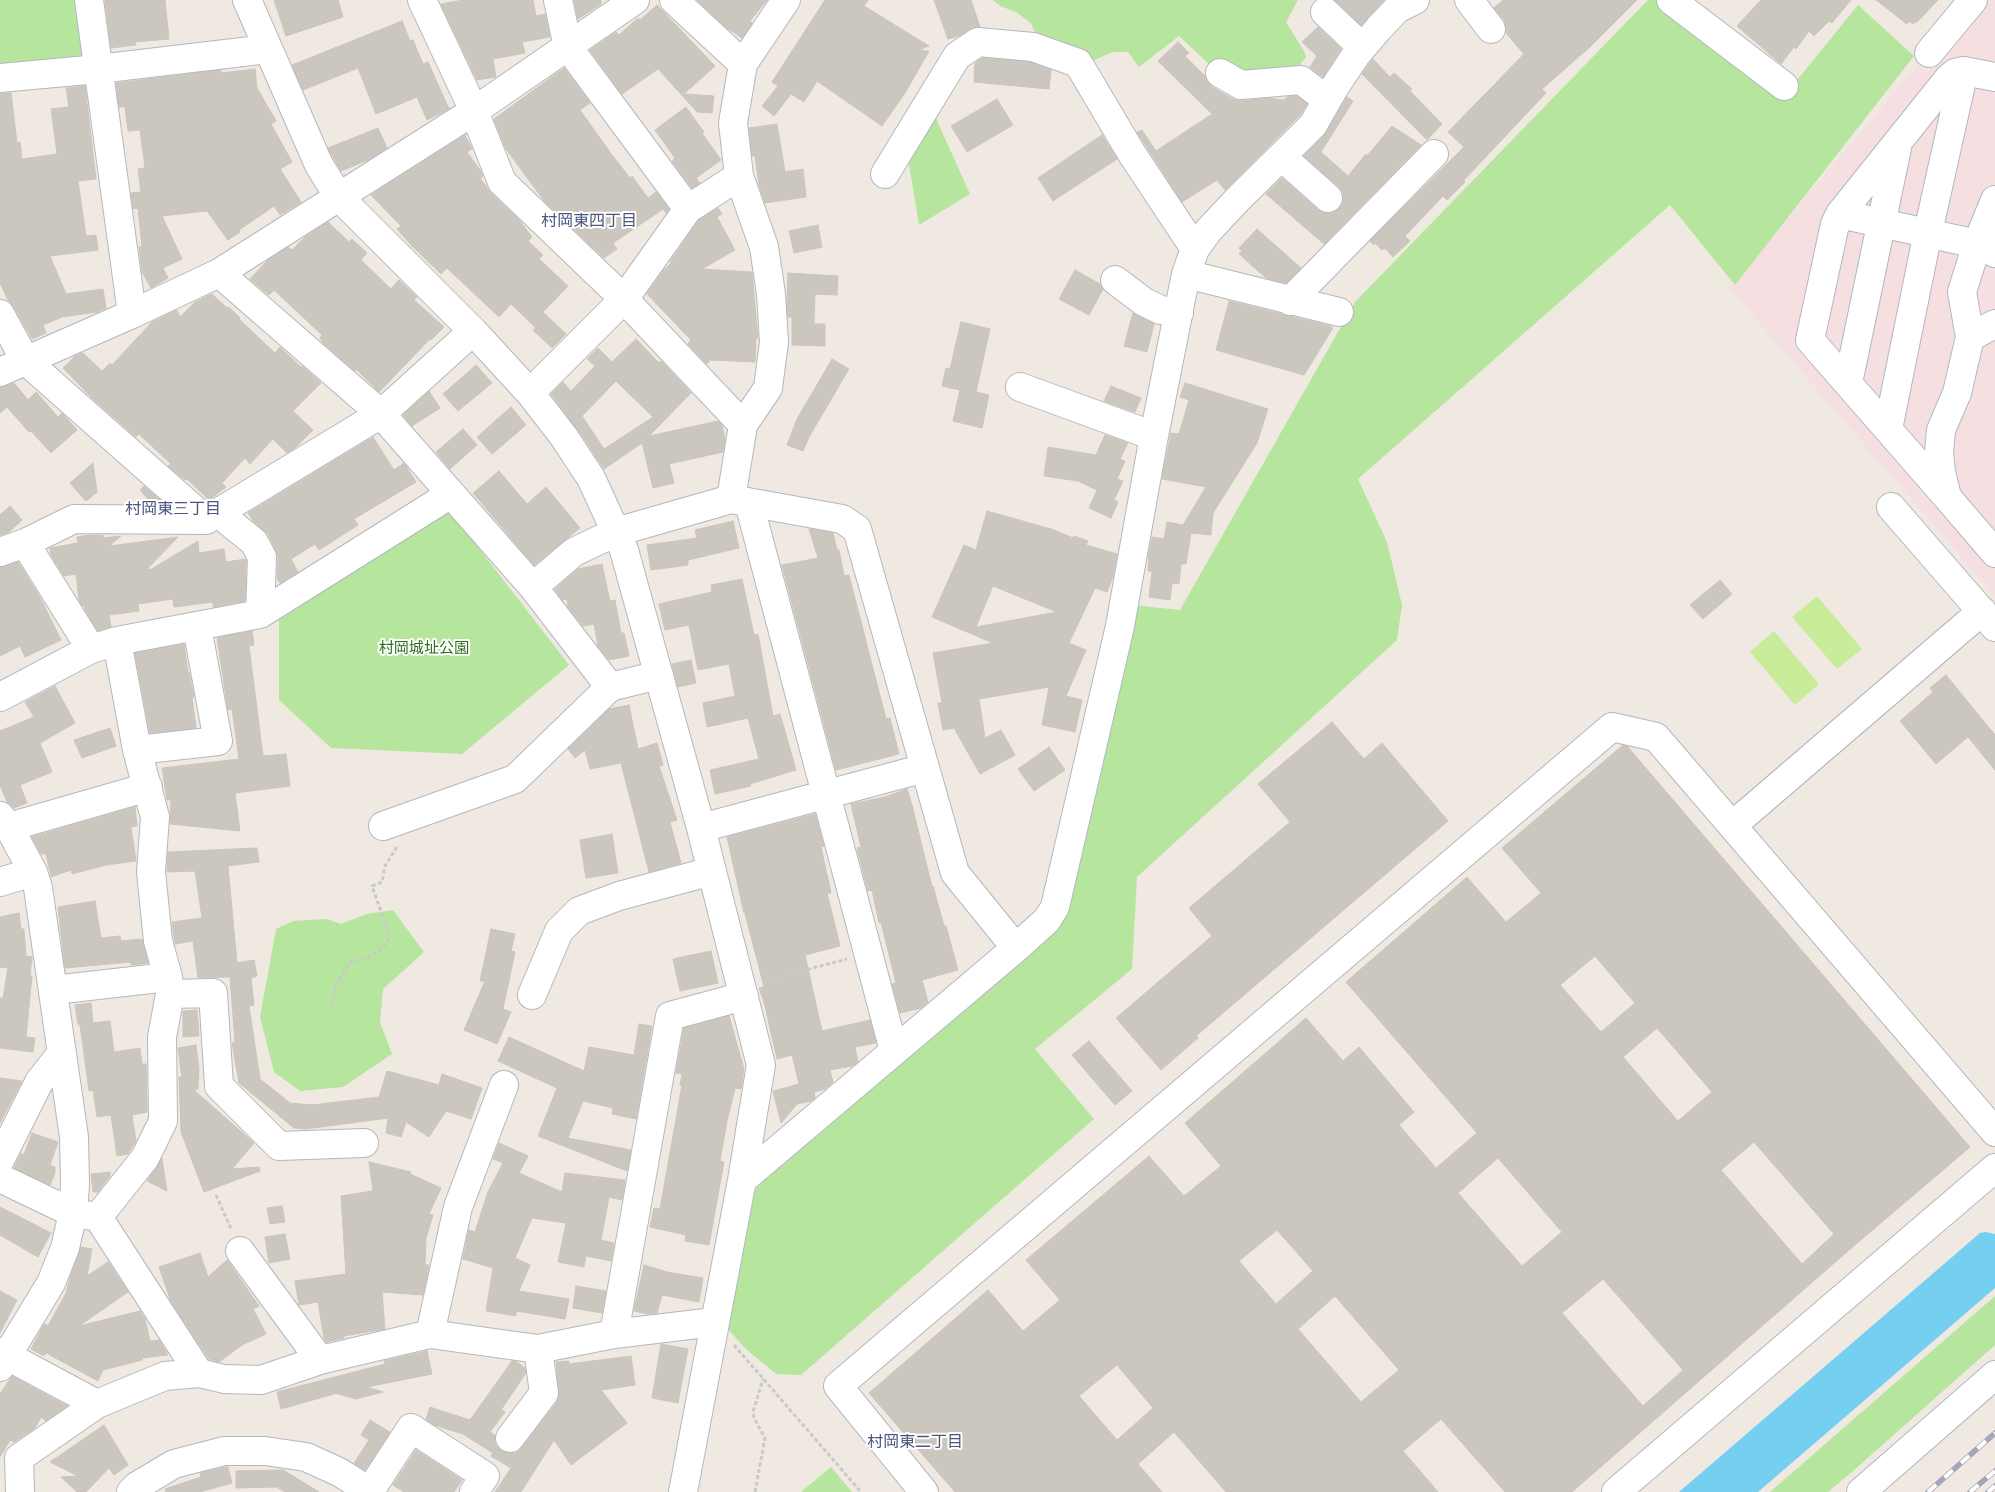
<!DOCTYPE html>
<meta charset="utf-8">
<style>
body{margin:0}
canvas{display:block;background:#efe9e1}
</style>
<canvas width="1995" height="1492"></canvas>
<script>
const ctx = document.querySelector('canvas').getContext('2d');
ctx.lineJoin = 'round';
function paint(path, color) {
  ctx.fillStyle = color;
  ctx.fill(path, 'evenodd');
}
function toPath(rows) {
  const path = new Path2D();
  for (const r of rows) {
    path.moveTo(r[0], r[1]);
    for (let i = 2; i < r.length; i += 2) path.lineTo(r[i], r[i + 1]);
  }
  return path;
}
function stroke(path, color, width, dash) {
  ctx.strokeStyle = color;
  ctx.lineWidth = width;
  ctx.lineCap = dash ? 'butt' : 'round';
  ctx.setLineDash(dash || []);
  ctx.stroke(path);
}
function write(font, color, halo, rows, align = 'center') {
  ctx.font = font + ' Lato,"Noto Sans JP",sans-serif';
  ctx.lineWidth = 4;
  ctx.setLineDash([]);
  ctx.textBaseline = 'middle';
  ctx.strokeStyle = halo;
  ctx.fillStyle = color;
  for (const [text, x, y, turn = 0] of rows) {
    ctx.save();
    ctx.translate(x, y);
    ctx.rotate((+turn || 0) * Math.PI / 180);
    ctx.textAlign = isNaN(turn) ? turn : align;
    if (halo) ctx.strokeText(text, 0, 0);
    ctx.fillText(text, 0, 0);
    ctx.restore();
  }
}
paint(toPath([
 [1986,0,1995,0,1995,596,1729,288,1911,73,1919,67,1927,73]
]), '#f5dfe0');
paint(toPath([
 [0,0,80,0,88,62,0,70],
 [993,0,1298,0,1286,22,1304,51,1306,57,1292,75,1241,73,1209,64,1179,36,1139,67,1128,52,1113,52,1092,61,1037,38,1031,23,1016,12,1000,6],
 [1648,0,1655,0,1781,100,1858,5,1914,56,1735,285,1670,205,1358,479,1387,542,1402,605,1397,640,1137,877,1132,969,1035,1049,1094,1119,801,1375,776,1374,746,1349,727,1328,752,1192,1065,912,1132,605,1180,610,1355,302],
 [932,104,938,123,970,194,919,225,907,152],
 [447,507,569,665,462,754,331,748,279,700,279,620],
 [393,910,424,952,383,989,380,1022,392,1054,343,1087,300,1091,274,1072,260,1017,276,929,293,921,327,919,341,924,367,914],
 [1995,1296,1995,1345,1853,1471,1828,1492,1770,1492],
 [831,1467,852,1492,801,1492]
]), '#b6e59e');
paint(toPath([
 [1817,596,1862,649,1837,669,1792,617],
 [1774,631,1819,684,1795,705,1750,652]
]), '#c9ec9a');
paint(toPath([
 [1986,1232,1995,1234,1995,1288,1758,1492,1679,1492,1980,1233]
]), '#75cff0');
const building = toPath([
 [105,0,165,0,169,39,135,42,136,45,111,48,105,0],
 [274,0,338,0,343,17,286,36,274,0],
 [463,0,533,0,536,16,545,14,550,37,522,42,525,53,493,59,496,77,477,80,441,4,463,0],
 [574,0,601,0,601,4,578,19,574,0],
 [697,0,767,0,750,21,752,23,742,38,723,25,697,0],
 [825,0,868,0,864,6,929,46,918,50,929,51,905,93,882,126,817,81,804,102,791,94,774,116,762,106,778,86,772,82,825,0],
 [934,0,971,0,980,27,970,29,961,35,948,39,934,0],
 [1335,0,1384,0,1361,25,1335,0],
 [1503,0,1637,0,1590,47,1542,89,1546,93,1464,180,1465,182,1447,200,1443,196,1405,236,1410,241,1393,257,1385,248,1382,250,1375,243,1374,245,1370,241,1464,147,1448,132,1524,54,1506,33,1506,27,1504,20,1494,8,1503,0],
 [1761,0,1851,0,1832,23,1829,21,1814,36,1809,31,1796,49,1794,47,1781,64,1737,26,1761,0],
 [1876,0,1938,0,1916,23,1914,22,1913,24,1909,21,1907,24,1876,0],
 [657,5,715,66,684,94,714,96,712,113,697,112,658,69,622,94,590,50,616,32,619,35,638,18,640,20,657,5],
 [402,21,410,41,413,40,423,64,428,62,449,109,427,120,417,97,376,114,358,68,303,90,292,65,402,21],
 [1318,27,1341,49,1323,77,1310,67,1317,56,1302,42,1318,27],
 [1178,42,1189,53,1185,56,1205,76,1207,81,1212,87,1233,99,1242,101,1268,98,1284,100,1287,97,1296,96,1307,104,1300,115,1225,190,1217,180,1182,202,1137,132,1142,130,1156,151,1212,114,1158,61,1178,42],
 [982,58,1030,62,1051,70,1049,89,974,82,975,63,982,58],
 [1373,59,1390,77,1394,73,1412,89,1410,91,1442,124,1427,140,1362,74,1373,59],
 [564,68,590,103,580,110,612,155,630,178,632,176,648,198,656,192,669,209,666,213,663,209,613,243,617,249,604,258,545,202,506,149,494,119,564,68],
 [255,69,257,88,276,121,271,124,292,162,280,169,301,202,280,215,274,206,239,230,240,232,228,240,207,211,162,216,182,259,163,268,168,278,151,288,142,272,139,247,142,246,138,208,133,209,131,193,141,192,138,169,145,168,140,130,128,131,125,107,119,107,116,83,221,70,221,73,255,69],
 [85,86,96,179,78,181,86,236,96,235,98,250,50,256,66,294,103,289,106,308,97,312,62,317,43,325,46,333,32,339,14,307,8,300,0,283,0,93,11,93,17,143,20,142,22,159,57,154,51,109,69,107,66,88,85,86],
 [1347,97,1353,101,1321,152,1348,176,1366,154,1367,156,1392,126,1421,145,1324,244,1266,194,1282,178,1318,210,1325,213,1332,213,1340,208,1343,201,1343,193,1339,187,1304,156,1326,133,1347,97],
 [997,99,1013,125,967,152,951,126,997,99],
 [686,107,704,132,702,133,721,160,696,178,700,183,692,188,672,161,675,158,655,130,686,107],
 [777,124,785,172,803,169,806,197,765,203,759,185,755,156,752,156,749,128,777,124],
 [378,128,387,148,368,160,341,171,328,148,378,128],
 [465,135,472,149,467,152,480,170,483,176,480,178,491,193,520,221,532,237,528,241,543,255,539,259,568,286,543,312,566,334,552,348,533,330,536,328,511,304,499,317,447,268,441,274,411,245,397,229,401,226,371,195,465,135],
 [1102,135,1117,159,1053,201,1038,178,1102,135],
 [718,208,722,214,717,217,735,250,702,269,752,272,758,339,756,338,755,362,710,360,707,364,688,344,691,340,647,294,663,271,671,263,670,262,699,220,718,208],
 [328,222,349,242,352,239,367,253,361,260,391,289,399,280,417,297,414,300,444,327,431,340,430,339,379,392,356,369,355,371,323,343,320,338,322,335,274,290,269,295,250,279,268,260,288,247,292,250,305,237,328,222],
 [818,225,822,247,794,253,789,231,818,225],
 [1257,229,1301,268,1286,283,1266,278,1239,254,1242,251,1239,248,1257,229],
 [1075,270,1100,284,1103,289,1089,315,1059,299,1075,270],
 [788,273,838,276,837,295,815,294,814,324,825,324,825,346,792,345,792,317,788,317,787,305,788,273],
 [212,294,227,308,229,307,240,318,239,319,275,353,280,347,301,367,302,366,321,383,293,411,313,430,295,448,287,453,273,439,250,464,245,458,222,483,226,487,209,500,187,479,185,480,168,466,171,464,139,434,136,437,92,398,63,368,75,356,83,353,102,371,110,363,112,365,152,322,177,310,180,317,195,302,212,294],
 [1229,301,1330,326,1333,328,1304,375,1216,350,1229,301],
 [1133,313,1154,324,1147,352,1124,346,1133,313],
 [961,322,990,329,976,392,989,395,982,428,953,421,960,390,942,386,946,368,950,369,961,322],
 [636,339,659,363,661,361,691,393,649,436,718,421,722,425,725,439,723,452,669,464,674,483,653,488,642,443,604,469,583,437,551,394,563,382,571,391,595,366,587,359,598,348,612,362,636,339],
 [616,381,653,417,604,449,582,416,616,381],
 [832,359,849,369,809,437,803,451,787,445,797,419,832,359],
 [476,365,492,383,458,411,443,394,476,365],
 [14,383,28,400,36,392,58,417,62,413,77,430,51,453,31,431,29,432,7,407,0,413,0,387,14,383],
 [1185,383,1268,409,1257,443,1213,513,1211,535,1191,533,1186,564,1181,564,1179,584,1172,583,1170,600,1149,597,1152,571,1148,571,1149,559,1148,559,1152,537,1164,539,1167,522,1183,525,1206,487,1162,479,1171,433,1179,434,1189,400,1180,397,1185,383],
 [1111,386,1141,398,1135,412,1104,401,1111,386],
 [429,391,440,408,412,426,403,415,429,391],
 [511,407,526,425,492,454,477,437,511,407],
 [463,429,477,445,450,469,436,452,463,429],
 [1105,435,1128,443,1120,459,1125,461,1117,479,1123,481,1114,500,1118,502,1111,518,1089,508,1097,490,1078,481,1044,476,1048,447,1096,455,1105,435],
 [373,437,394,470,404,463,416,482,354,519,358,525,319,550,315,544,291,559,298,572,280,583,277,578,278,558,276,550,268,534,254,522,248,513,373,437],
 [93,463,97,492,86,501,70,483,93,463],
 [499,471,527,504,546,487,580,528,534,565,473,493,499,471],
 [144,486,161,501,158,504,152,504,140,490,144,486],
 [10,506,22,520,9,532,0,535,0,515,10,506],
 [987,511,1051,529,1073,538,1074,536,1088,541,1086,545,1117,554,1113,576,1107,592,1095,588,1069,643,1086,650,1066,696,1082,700,1075,732,1042,725,1049,687,979,699,985,738,1001,730,1015,755,980,774,954,728,943,730,938,703,942,703,933,653,993,643,932,617,964,545,976,550,987,511],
 [993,586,1057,612,976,627,993,586],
 [733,521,739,548,688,560,688,565,651,570,647,545,697,538,695,530,733,521],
 [809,529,833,533,837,550,839,550,844,576,849,575,886,719,890,718,899,754,836,770,782,565,818,558,809,529],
 [91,535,103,535,103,538,121,536,109,546,178,537,148,568,150,570,198,541,199,553,224,549,226,562,246,559,246,561,245,601,213,607,213,602,174,607,173,599,138,604,139,611,109,615,111,627,98,631,85,610,84,605,82,606,79,600,76,574,64,576,51,555,50,548,78,543,77,537,91,535],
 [18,562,41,599,61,640,25,657,20,646,0,656,0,567,18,562],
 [602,564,610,601,615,600,621,633,624,633,629,656,609,660,598,646,594,624,583,626,568,607,567,599,562,600,555,589,578,569,602,564],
 [742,579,754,635,758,634,773,716,780,714,796,770,750,784,751,786,715,794,710,770,759,759,748,718,707,727,703,703,735,696,729,664,698,670,689,625,665,630,659,604,712,592,711,585,742,579],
 [1720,580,1732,594,1703,619,1690,605,1720,580],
 [252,631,254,645,249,646,263,756,286,754,290,786,235,793,240,831,170,824,171,800,167,800,162,768,239,759,232,709,228,710,217,638,252,631],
 [184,644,188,672,189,672,194,697,192,697,196,728,150,733,135,653,184,644],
 [691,660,696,683,678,687,672,664,691,660],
 [1946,675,1995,735,1995,770,1968,737,1936,764,1900,721,1933,692,1930,688,1946,675],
 [55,686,75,723,40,743,52,772,20,785,27,803,14,808,7,802,0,785,0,731,34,717,25,702,55,686],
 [629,705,638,749,657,743,663,765,659,766,677,820,670,822,681,863,649,872,621,763,590,769,585,750,575,758,568,749,609,709,629,705],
 [1332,722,1364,759,1382,743,1448,821,1196,1036,1198,1038,1161,1070,1116,1018,1212,936,1189,908,1290,822,1258,784,1332,722],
 [110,728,116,746,82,758,74,740,110,728],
 [1623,745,1627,746,1970,1147,1848,1251,1572,1492,1505,1492,1441,1419,1403,1451,1438,1492,1226,1492,1174,1432,1138,1464,1162,1492,955,1492,869,1393,988,1290,1023,1331,1060,1300,1026,1260,1149,1156,1184,1196,1221,1166,1185,1123,1306,1018,1343,1061,1359,1047,1414,1112,1399,1125,1436,1168,1477,1133,1346,982,1467,877,1506,922,1541,893,1502,848,1623,745],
 [1595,956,1635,1003,1601,1032,1560,985,1595,956],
 [1657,1028,1712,1092,1678,1121,1623,1057,1657,1028],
 [1754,1142,1834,1234,1802,1264,1721,1170,1754,1142],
 [1498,1158,1562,1232,1522,1266,1458,1193,1498,1158],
 [1277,1230,1313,1271,1276,1304,1239,1261,1277,1230],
 [1603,1279,1683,1370,1643,1406,1562,1313,1603,1279],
 [1335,1296,1399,1370,1361,1402,1298,1329,1335,1296],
 [1117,1365,1153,1408,1117,1440,1079,1396,1117,1365],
 [1049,747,1065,770,1034,791,1018,769,1049,747],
 [907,789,912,805,932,887,933,886,944,926,946,926,958,970,922,980,928,1002,921,1008,900,1013,892,984,896,983,881,922,879,923,872,890,868,891,857,848,861,847,851,804,885,797,907,789],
 [135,807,137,826,131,827,136,861,106,865,72,874,71,870,51,877,46,854,41,854,32,837,135,807],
 [815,814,824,846,821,847,831,893,827,893,840,946,805,955,822,1031,870,1020,876,1043,855,1047,858,1062,852,1066,830,1070,833,1082,825,1089,814,1092,815,1098,811,1101,797,1104,781,1123,773,1091,799,1084,792,1055,777,1059,764,1002,759,988,764,987,745,913,744,913,727,837,815,814],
 [612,834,618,873,586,878,580,840,612,834],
 [257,848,259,862,228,866,237,963,254,960,257,976,251,978,254,1005,249,1006,260,1079,290,1103,312,1105,379,1097,387,1071,439,1085,442,1074,482,1088,471,1119,446,1111,429,1137,406,1122,401,1137,386,1133,388,1118,306,1129,294,1128,239,1083,232,1043,235,1042,230,977,198,978,193,941,175,944,172,922,202,918,195,871,167,872,168,852,257,848],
 [95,901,101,938,120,936,121,941,142,939,148,963,131,965,131,962,65,968,58,907,95,901],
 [19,913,21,929,24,929,26,956,32,957,30,976,32,976,26,1037,35,1038,33,1052,0,1048,0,998,3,998,8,968,0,967,0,917,19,913],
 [491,929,515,934,511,951,515,952,503,1009,511,1012,497,1044,464,1030,485,981,480,981,491,929],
 [711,951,718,983,680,991,673,959,711,951],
 [91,1003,93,1023,110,1021,114,1052,140,1048,142,1064,146,1064,147,1112,132,1115,136,1141,128,1154,117,1156,111,1115,97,1117,93,1090,89,1091,80,1025,78,1024,75,1005,91,1003],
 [197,1010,199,1036,183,1037,183,1011,197,1010],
 [729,1016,744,1069,741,1089,735,1088,727,1121,720,1161,724,1162,709,1245,685,1241,686,1235,650,1227,654,1208,660,1209,682,1085,680,1085,682,1074,676,1073,684,1028,729,1016],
 [639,1024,652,1026,636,1119,612,1114,613,1108,583,1101,568,1138,631,1150,627,1171,538,1136,557,1088,498,1061,509,1037,584,1071,589,1047,634,1055,639,1024],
 [1089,1041,1132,1091,1115,1105,1072,1055,1089,1041],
 [196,1045,199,1069,198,1089,194,1090,254,1143,232,1169,259,1167,260,1171,204,1192,181,1132,179,1076,182,1079,178,1048,196,1045],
 [0,1078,22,1081,0,1123,0,1078],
 [32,1133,58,1142,50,1165,55,1167,55,1173,50,1185,14,1168,21,1153,24,1155,32,1133],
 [499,1143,528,1156,519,1173,562,1192,565,1173,625,1180,622,1200,609,1197,601,1240,614,1243,611,1261,586,1256,584,1267,558,1262,566,1223,532,1218,515,1258,530,1265,519,1291,569,1299,565,1319,516,1311,516,1316,486,1311,493,1268,463,1259,469,1230,475,1232,488,1192,503,1163,493,1159,499,1143],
 [162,1159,167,1191,147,1181,162,1159],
 [369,1162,411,1172,410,1174,441,1188,429,1214,433,1215,426,1238,425,1265,429,1265,423,1295,382,1292,385,1329,344,1336,344,1338,326,1342,324,1338,318,1302,299,1305,295,1281,346,1274,341,1196,373,1191,369,1162],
 [110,1172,110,1176,98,1192,93,1192,91,1174,110,1172],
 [282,1206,285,1222,270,1224,267,1208,282,1206],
 [0,1207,51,1233,38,1257,0,1235,0,1207],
 [285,1234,290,1259,269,1263,265,1237,285,1234],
 [81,1247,92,1249,87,1276,108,1262,128,1292,79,1326,140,1311,145,1319,150,1341,159,1340,168,1355,142,1358,142,1360,103,1370,98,1381,46,1353,44,1356,31,1349,44,1324,48,1326,66,1293,69,1281,81,1247],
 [200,1253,208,1277,227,1260,259,1306,253,1309,266,1334,242,1345,219,1362,209,1359,171,1302,159,1267,200,1253],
 [644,1265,667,1272,703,1278,699,1302,662,1295,657,1313,648,1314,634,1311,644,1265],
 [576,1286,606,1291,602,1313,573,1308,576,1286],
 [0,1291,17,1300,0,1333,0,1291],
 [661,1344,688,1349,678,1403,652,1398,661,1344],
 [427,1351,432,1374,367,1387,383,1392,356,1399,335,1393,334,1394,281,1409,277,1392,385,1364,384,1361,427,1351],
 [631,1356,635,1385,601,1390,627,1423,571,1465,554,1440,521,1492,495,1492,511,1468,491,1456,493,1453,463,1434,434,1425,426,1419,430,1407,470,1420,512,1361,517,1362,525,1368,526,1373,501,1410,505,1412,490,1432,495,1435,495,1444,500,1450,508,1453,516,1453,522,1447,557,1402,559,1391,556,1362,569,1361,569,1364,631,1356],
 [12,1376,67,1406,46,1421,41,1417,35,1428,14,1442,10,1440,0,1457,0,1394,12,1376],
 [370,1420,390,1432,365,1470,354,1463,369,1440,361,1435,370,1420],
 [104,1425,128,1465,114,1475,109,1468,86,1492,77,1492,61,1477,78,1476,50,1462,104,1425],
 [416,1450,462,1480,454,1492,404,1492,393,1485,416,1450],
 [226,1467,228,1467,232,1483,200,1492,166,1492,165,1489,201,1477,200,1473,226,1467],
 [283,1470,319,1492,285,1492,277,1487,236,1488,236,1471,283,1470]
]);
paint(building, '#cbc7bf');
stroke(building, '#cbc5ba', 1);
const minor = toPath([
 [89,0,132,314],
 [247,0,319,165,339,197,473,331,530,393,564,437,591,478,624,550,701,828,761,1065,742,1180,683,1492],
 [422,0,474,111,502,182,624,299,530,393],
 [558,0,568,47,688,209],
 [674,0,743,64],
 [786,0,743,64,733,123,739,176,764,247,771,294,774,342,768,388,743,425,731,499,842,519,857,529,955,873,1016,948],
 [1469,0,1491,29],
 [1671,0,1784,86],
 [1325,12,1362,47],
 [1929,53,1973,0],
 [1220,73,1241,85,1301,80,1327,100],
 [0,78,98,69,268,49],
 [1282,157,1328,198],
 [885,174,957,56,978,42,1033,47,1078,63,1132,154,1195,249],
 [739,176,688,209,624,299,743,425],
 [1840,214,1977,244,1995,200],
 [1995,253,1977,244,1962,292,1970,337,1957,393,1941,430,1939,453,1941,472,1947,497,1995,553],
 [219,273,381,414,533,587,610,687],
 [1186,274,1339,312],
 [1115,280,1144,302,1161,310,1179,313],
 [1290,301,1434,154],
 [0,314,25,360,206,520],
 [1970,337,1995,324],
 [0,372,132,314,219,273,474,111,635,0],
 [1848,383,1897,148],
 [1020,387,1154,436],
 [1888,429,1928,232,1964,71],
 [1947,497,1810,340,1835,224,1840,214,1949,78,1955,73,1964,71,1995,77],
 [749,503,894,1051],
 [1891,507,1995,627],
 [218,513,254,542,262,557,260,614],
 [25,543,91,649],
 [0,552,25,543,74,519,206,520,381,414,473,331],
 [533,587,574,552,616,532,731,499],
 [0,697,91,649,117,641,260,614,451,494],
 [137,750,218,741,197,627],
 [0,816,9,827,33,872,38,888,74,1137,75,1184,73,1213,65,1248,51,1283,0,1367],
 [1733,825,1982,611],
 [383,826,515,779,610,687,659,675],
 [9,827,148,787],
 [701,828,925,768],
 [0,882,33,872],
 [54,990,168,977],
 [170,994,213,993,219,1086,279,1146,364,1143],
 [532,995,559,931,579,911,619,896,712,871],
 [0,1160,39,1082,61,1054],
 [0,1178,73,1213,98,1217,199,1373],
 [742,1180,1016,948,1047,920,1055,907,1120,626,1154,436,1186,274,1195,249,1208,231,1238,199,1313,125,1334,88,1356,55,1379,28,1397,9,1415,0],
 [98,1217,145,1158,163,1121,162,1037,170,994,168,977,158,941,151,872,155,817,137,750,117,641],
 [240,1251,320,1360],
 [430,1334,458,1207,504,1085],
 [614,1334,670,1016,744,996],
 [0,1352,97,1404,165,1376,199,1373,224,1379,261,1380,320,1360,430,1334,538,1349,614,1334,714,1322],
 [510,1438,544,1393,538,1349],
 [370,1491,411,1428,485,1476,474,1492],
 [20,1492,19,1458,97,1404],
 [131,1492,137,1486,174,1464,224,1451,265,1451,306,1457,339,1472,371,1492],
 [924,1492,838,1386,1612,727,1656,737,1995,1132],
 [1616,1492,1995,1168],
 [1861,1492,1995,1375]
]);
stroke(minor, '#b4b7c1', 30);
stroke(toPath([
 [763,981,847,959],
 [332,1005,336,984,350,963,373,955,388,942,388,931,372,886,382,882,385,866,398,845],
 [216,1195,232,1231],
 [734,1345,861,1492],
 [755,1492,765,1438,754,1418,753,1412,763,1379]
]), '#c9c9c9', 3, [4, 2.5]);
stroke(minor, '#fff', 28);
const rail = toPath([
 [1928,1492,1995,1433],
 [1970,1492,1995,1471],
 [1988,1492,1995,1486]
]);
stroke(rail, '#a3a6b8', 5.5);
stroke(rail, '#fff', 4, [11]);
write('15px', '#2c6e1b', '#fff', [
 ["村岡城址公園",424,648]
]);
write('16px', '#4d5680', '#fff', [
 ["村岡東四丁目",589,221],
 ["村岡東三丁目",173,509],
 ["村岡東二丁目",915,1442]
]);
</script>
